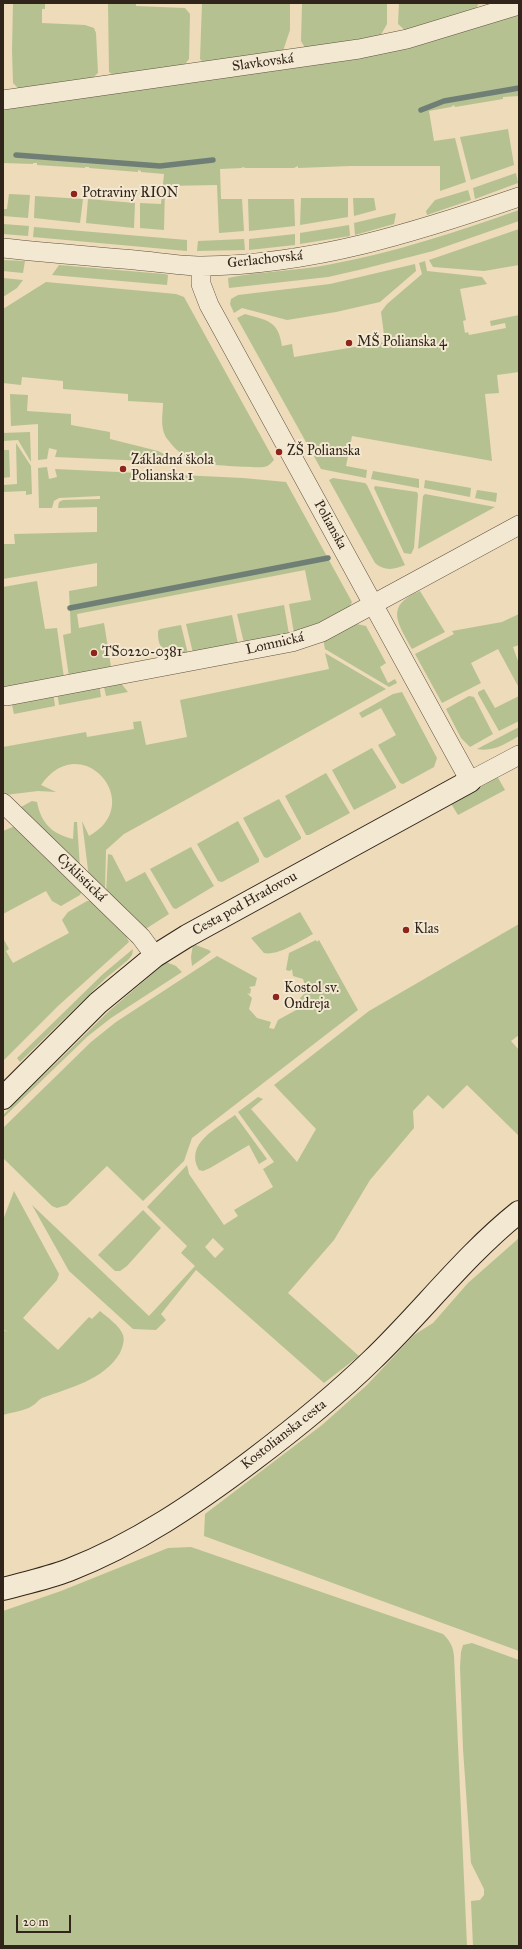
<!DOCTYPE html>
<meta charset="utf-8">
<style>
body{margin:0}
#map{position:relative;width:522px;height:1949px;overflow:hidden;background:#eddbb9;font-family:"IM FELL Great Primer",serif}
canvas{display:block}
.frame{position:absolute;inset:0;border:4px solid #31241a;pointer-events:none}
.scale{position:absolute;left:16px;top:1915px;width:55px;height:18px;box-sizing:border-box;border:2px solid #31241a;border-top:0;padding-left:5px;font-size:12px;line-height:14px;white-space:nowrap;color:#31241a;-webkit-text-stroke:3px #f3e8d2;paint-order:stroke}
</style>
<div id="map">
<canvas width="522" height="1949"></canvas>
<div class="frame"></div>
<div class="scale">20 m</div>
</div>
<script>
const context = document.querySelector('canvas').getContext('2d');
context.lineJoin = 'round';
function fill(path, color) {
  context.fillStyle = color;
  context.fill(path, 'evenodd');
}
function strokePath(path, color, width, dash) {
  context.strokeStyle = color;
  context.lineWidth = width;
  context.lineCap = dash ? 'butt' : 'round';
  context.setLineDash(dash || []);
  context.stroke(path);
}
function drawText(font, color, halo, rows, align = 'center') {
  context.font = font + ' "IM FELL Great Primer",serif';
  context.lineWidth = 4;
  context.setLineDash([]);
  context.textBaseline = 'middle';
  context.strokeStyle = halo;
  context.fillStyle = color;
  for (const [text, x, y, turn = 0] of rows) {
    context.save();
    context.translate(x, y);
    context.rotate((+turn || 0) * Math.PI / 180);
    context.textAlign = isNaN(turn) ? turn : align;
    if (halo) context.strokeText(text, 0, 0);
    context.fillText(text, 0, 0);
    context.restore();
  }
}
fill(new Path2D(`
 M13,3H45V9H42V23L85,25L94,28L96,33L98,73L88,82L22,92L13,83L12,50Z
 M108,3H136V6L185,8L190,14L189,59L181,69L118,78L109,72Z
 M202,3H290V30L282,54L206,65L200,59Z
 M302,3H387V24L378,40L307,51L301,41Z
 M399,3H479L473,14L408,33L398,24Z
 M519,12V96L503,97V99L455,107L454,105L451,107L429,111L434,141L455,138L466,182L440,191V166H350L298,168V166L294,168H246L242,167V168L220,169L221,199H242L244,231L219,233L217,185L165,186L164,230L140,228V203L161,204L164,174L141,172V171L138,170V172L89,168V167H85V168L37,165V163H33V164L3,163V107Z
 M508,129L514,165L471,180L460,137Z
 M516,173L518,183L475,199L473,188Z
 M468,190L471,200L427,215L426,211L435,200Z
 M9,194L30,195L28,218L3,216V209H7Z
 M35,196L83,199L80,223L34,218Z
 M301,198H348V217L300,225Z
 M353,198H374L376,210L354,216Z
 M88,199L135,203L134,228L86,223Z
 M248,199H294L295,226L249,231Z
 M519,210V221L433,251L363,269L328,277L229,288L228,278L233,277C264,271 296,271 327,265C393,253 456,232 519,210Z
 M396,213L394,224L355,235L354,223Z
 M3,224L29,226L28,236L3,234Z
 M349,225L350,236L300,244V233Z
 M34,227L187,240V251L33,237Z
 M519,229V265L484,271L433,267L429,260Z
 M295,234V245L249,250V239Z
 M244,239L245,250L197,251L198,241Z
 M3,260L25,261L23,273L3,271Z
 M425,261L427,271L482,277L487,284L460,289L466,320L463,321L465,333L468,332L469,335L506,328L505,323L491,326L490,321L519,315V372L497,375L499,393L485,394L492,461L352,436L346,466L367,470L366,478L321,469L237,318L245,314C268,321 278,320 282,346L292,344L294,357L385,342L381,312L387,304L422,274L419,263Z
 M415,264L416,271L380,302L336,312L287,320L242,308L234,313L230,304L231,299L238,295L330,284Z
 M59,265L164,274L168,275L167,285L52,275Z
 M3,278L23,280L17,288L3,297Z
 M46,282L176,294L184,297L274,460C271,463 269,466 264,467C255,468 204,465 196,462C186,458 175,450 169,441C159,430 163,416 163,403L128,401V394L63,389V381L22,377L21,385L3,383V309Z
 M10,394L28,395L27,411L71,414V425L110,432V439L158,451L164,454L171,460L170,462L55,457L57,450L49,448L47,459L38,460V424L11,426Z
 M30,432L31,462L18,440L3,441V433Z
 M16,443L31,466L32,494L26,495V491L3,492V485L17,484Z
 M3,450H9L10,477L3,478Z
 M47,467L49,479L57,477L55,469L243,478L286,482L352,602C346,619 311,627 294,633L289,604L311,600L305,570L77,614L79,628L104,623L111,667L69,677L63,635L71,633L69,591L97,586V563L3,579V544H15L14,534L97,532V507L58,508L59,502L63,500L100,499V496L59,498L54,501L52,508H39L38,468Z
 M373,471L419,479V488L371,479Z
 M333,478L365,483L367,485L405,565C394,570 384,571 375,563L329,480Z
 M425,480L471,488L470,497L424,488Z
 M375,486L417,492L418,495L414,548L411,554L404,553L374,488Z
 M477,490L497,493L496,502L475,498Z
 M425,494L495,507L418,549L423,496Z
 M37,581L45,629L57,628L64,678L3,691V587Z
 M420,591L445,632L412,649C398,623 384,606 420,591Z
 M284,605L289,634L244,643L237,614Z
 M519,614V645L513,647L519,664V688L498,649L471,663L481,683L442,703L415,654L454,634L452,631L502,622Z
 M232,615L238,644L193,653L186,624Z
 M356,624L366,626L386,663L380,667L388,683L395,679L397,683L389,687L325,649L323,639Z
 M181,625L188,654C181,654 167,652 162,647C158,644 158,636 158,631L160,629Z
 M325,653L386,689L124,834L106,850L105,893L89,878L82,821L89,836C148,804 81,727 41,785L56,792L38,791L5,795L3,793V747L86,732L87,737L134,729L133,722L141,721L146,745L187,737L180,700L329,669Z
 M103,682H120L128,692L106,696Z
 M99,683L101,697L59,705L57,691Z
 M484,689L495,708L519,696V721L499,731L478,694V692Z
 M53,692L55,706L14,714L11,701Z
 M402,692L437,758L434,767L403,784L400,783L378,745L396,735L381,708L362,718L359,713L393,694Z
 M469,696L474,697L493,734L470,747L461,738L446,709Z
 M519,727V736C505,744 493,752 477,749Z
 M372,748L396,786V788L354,810L332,770Z
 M326,773L350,813L309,835H306L285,796Z
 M497,776L505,790L458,815L450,802Z
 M279,799L301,837V839L267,858L264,857L243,818Z
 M32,801L37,802C41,823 52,834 73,839L74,822H77L80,868L19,808Z
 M238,821L259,859V862L222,882L218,881L197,844Z
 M15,826L82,891L80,895L61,906L52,901L46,891L3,914V831Z
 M191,847L214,886L176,909L173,908L150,869Z
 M108,854L112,855L126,882L145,872L169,914L144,930L106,894Z
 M87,901H91L124,932L129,942L58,1006L3,1061V938L9,949L6,951L13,963L69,933L62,920L68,912Z
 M300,912L313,934C300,941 278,956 264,953L251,938Z
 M519,924V1035L511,1041L519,1050V1136L467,1085L443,1109L428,1095L413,1111L414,1128L370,1180L334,1240L288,1293L359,1356L324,1383L196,1270L161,1314L166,1320L156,1330L133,1329L69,1271L32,1205L149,1316L195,1266L181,1253L187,1246L147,1207L187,1165L189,1174L224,1225L238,1216L234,1210L273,1187L263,1169L274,1162L238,1112L258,1097L263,1099L251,1109L297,1162L316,1129L274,1085L369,1011ZM213,1238L224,1249L215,1258L205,1247Z
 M316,940L317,942L319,940L358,1010L192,1138L184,1161L143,1201L107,1166L67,1205L57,1208L52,1206L3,1158V1128L91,1042L116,1022L217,956L257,978L255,986L249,987L251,989L250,994L247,993L252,998L249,1009L257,1018L271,1022L269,1028L274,1029L278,1020L298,1009L301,1010L299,1008L300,1004L303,1003L301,1002L300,998L307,991L303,979L293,976L292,969L290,971L286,970L289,953Z
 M193,944L209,950L211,952L192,966L191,957Z
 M133,949L132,955L128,960L106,978L20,1062L17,1058L103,974Z
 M166,962L176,966L182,972L111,1018L88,1036L3,1118V1115L108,1012Z
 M235,1115L267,1159L259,1164L249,1145L210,1168L203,1171L199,1170C184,1144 217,1128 235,1115Z
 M14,1191L59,1274L57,1280L23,1318L58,1350L89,1317L92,1319L100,1311C107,1317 120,1326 123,1335C125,1341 122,1348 120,1353C104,1380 69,1388 42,1398C38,1400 36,1404 32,1406C25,1411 12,1412 3,1415V1330L8,1332L3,1329V1220Z
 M143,1210L161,1228L127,1266L120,1271H115L98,1255Z
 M519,1238V1651L204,1536L205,1514L322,1425L367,1385L414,1335L433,1323L468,1283Z
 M191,1547L443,1634C450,1641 453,1646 454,1656L467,1946H3V1611L61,1591L168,1548Z
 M472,1643L519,1660V1946H473L471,1901L480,1900L484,1895V1889L471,1863L463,1749L460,1667L461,1652L463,1645Z`), '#b5c191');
strokePath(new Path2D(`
 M421,110L444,101L519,88
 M16,155L160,166L213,160
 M70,608L328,558`), '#6f7f75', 5.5);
const street = new Path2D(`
 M3,100L359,49L407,39L519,5
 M3,248C47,253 91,256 135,260C157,262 180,266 202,266C312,265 416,232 519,197
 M201,266V284L209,305L470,781L519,755
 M7,696L292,642L322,632L519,525
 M3,803L141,937L155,956`);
const secondary = new Path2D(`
 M3,1098L98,1003L155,956L187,936L470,781
 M3,1589C25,1583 48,1578 69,1570C136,1544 196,1503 253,1460C294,1429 335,1396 372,1360C422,1312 465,1255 519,1212`);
strokePath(street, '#605242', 20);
strokePath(secondary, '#31241a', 24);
strokePath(street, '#f3e8d2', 19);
strokePath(secondary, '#f3e8d2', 22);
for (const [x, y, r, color] of [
 [74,194,4,"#8f2418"],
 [349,343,4,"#8f2418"],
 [279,452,4,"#8f2418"],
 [123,469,4,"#8f2418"],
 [94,653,4,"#8f2418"],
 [406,930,4,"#8f2418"],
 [276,997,4,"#8f2418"]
]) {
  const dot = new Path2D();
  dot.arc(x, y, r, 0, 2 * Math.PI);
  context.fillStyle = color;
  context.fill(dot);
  strokePath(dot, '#f3e8d2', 1.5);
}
drawText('14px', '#31241a', '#f3e8d2', [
 ["Slavkovská",263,63,-8],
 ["Gerlachovská",265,260,-6],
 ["Polianska",330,525,61],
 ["Lomnická",275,644,-13],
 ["Cyklistická",81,878,44],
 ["Cesta pod Hradovou",245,904,-29],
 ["Kostolianska cesta",284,1435,-38]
]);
drawText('14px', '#31241a', '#f3e8d2', [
 ["Potraviny RION",82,194],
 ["MŠ Polianska 4",357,343],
 ["ZŠ Polianska",287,452],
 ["Základná škola",131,461],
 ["Polianska 1",131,477],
 ["TS0220-0381",102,653],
 ["Klas",414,930],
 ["Kostol sv.",284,989],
 ["Ondreja",284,1005]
], 'left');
</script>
